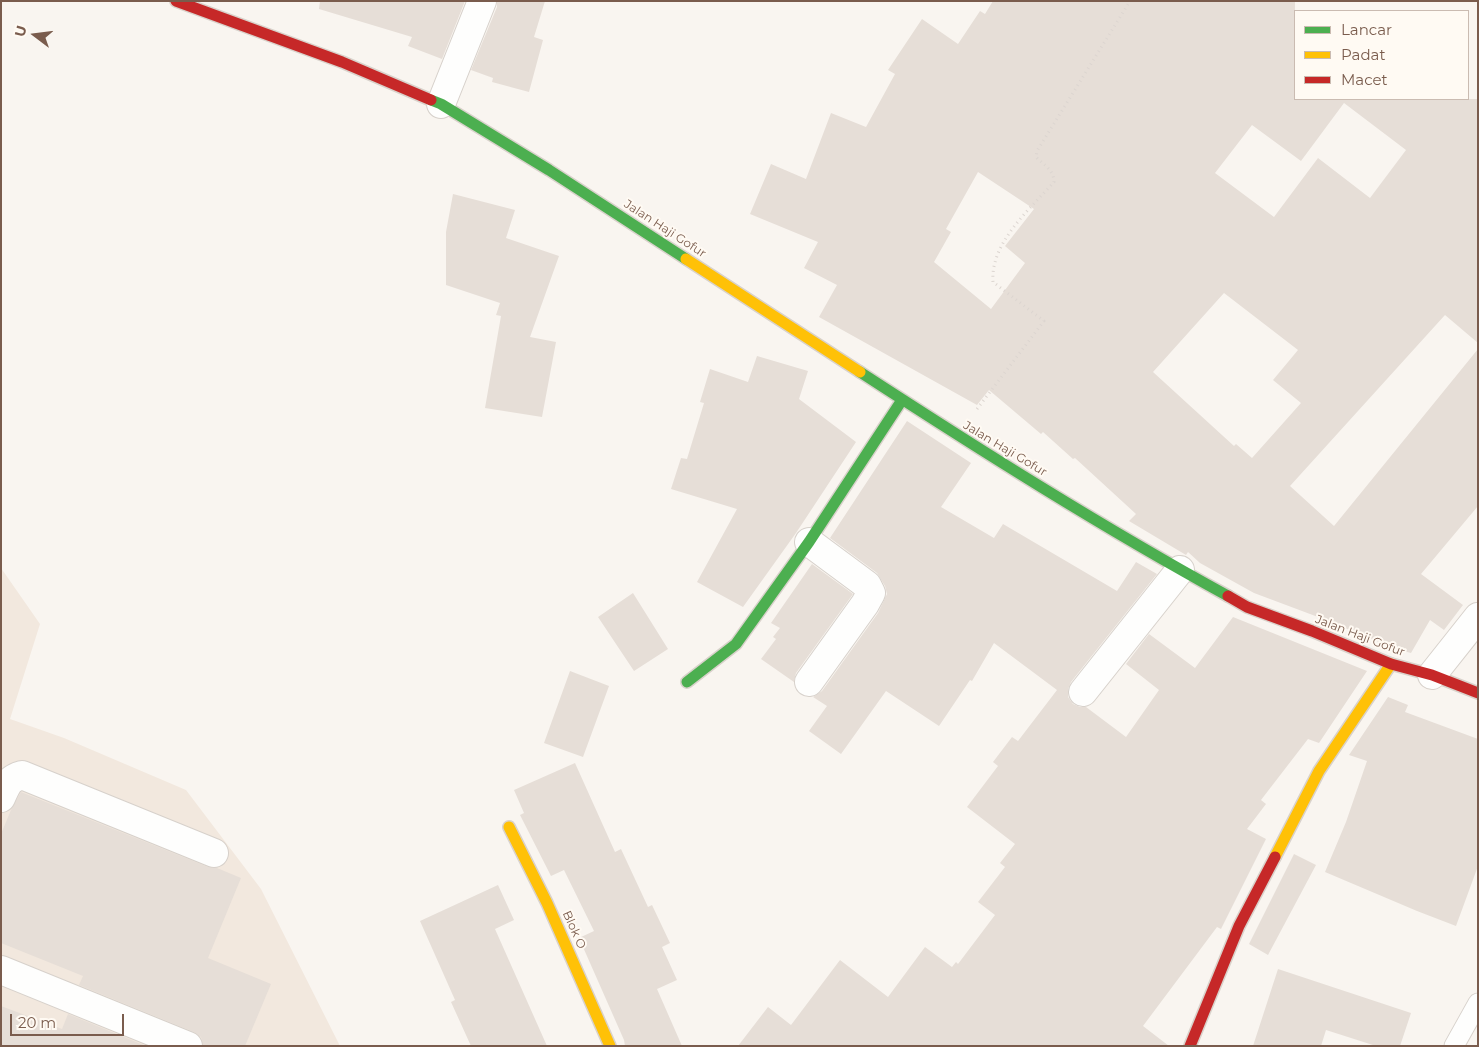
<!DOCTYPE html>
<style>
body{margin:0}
#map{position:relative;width:1479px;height:1047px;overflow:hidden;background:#f9f5f0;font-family:Montserrat,sans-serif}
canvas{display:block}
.frame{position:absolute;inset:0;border:2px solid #7a5c4d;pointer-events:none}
.legend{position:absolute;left:1294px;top:10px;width:175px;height:90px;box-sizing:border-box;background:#fffaf3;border:1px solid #cabbb1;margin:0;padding:6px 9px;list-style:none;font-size:15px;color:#7a5c4d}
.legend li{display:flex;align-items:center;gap:10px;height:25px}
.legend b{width:25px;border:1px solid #cabbb1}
.north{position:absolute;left:10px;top:10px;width:50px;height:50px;-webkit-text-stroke:4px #fffaf3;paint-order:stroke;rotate:285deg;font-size:14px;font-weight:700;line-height:20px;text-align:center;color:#7a5c4d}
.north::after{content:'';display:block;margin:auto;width:18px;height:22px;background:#7a5c4d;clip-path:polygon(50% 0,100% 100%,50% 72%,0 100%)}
.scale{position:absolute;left:10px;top:1014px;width:114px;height:22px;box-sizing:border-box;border:2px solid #7a5c4d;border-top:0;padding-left:6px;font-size:15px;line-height:18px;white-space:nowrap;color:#7a5c4d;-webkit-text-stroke:4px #fffaf3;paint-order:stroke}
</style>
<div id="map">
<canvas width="1479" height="1047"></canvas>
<div class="frame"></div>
<ul class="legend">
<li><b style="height:6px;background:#4caf50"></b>Lancar</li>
<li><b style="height:6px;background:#ffc107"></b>Padat</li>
<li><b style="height:6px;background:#c62828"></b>Macet</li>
</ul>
<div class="north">U</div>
<div class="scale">20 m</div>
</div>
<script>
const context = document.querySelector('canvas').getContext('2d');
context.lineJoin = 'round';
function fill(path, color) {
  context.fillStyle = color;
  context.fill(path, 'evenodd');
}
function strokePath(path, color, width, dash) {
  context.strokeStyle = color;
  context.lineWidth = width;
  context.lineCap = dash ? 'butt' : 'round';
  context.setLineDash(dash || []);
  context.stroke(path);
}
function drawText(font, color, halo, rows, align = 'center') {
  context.font = font + ' Montserrat,sans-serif';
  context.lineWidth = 4;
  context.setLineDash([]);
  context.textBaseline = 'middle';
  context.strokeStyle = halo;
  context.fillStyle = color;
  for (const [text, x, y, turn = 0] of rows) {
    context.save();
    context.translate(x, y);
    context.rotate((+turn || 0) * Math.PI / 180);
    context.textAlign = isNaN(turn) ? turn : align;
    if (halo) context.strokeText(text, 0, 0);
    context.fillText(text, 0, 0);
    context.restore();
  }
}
fill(new Path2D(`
 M1,568L40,624L10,719L64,738L186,790L261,889L340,1046H1Z`), '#f2e8de');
fill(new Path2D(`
 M320,1H465L442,59L408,46L412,37L319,9Z
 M497,1H545L534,37L543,40L529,92L492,82L493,78L471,70L497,7Z
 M993,1H1295V99H1478V343L1445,315L1290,486L1334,526L1478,349V506L1421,574L1463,605L1444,630L1430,620L1411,653L1396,649L1318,617L1254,593L1200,563L1188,552L1186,555L1129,521L1136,514L1075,458L1073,459L1043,432L1041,434L989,390L977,405L819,317L837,285L804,268L818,242L750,214L771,164L806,179L831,113L866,127L895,74L888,70L922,19L958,44L980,11L985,14ZM1344,103L1406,150L1370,198L1318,158L1274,217L1215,173L1252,125L1301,161ZM978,172L1034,209L1005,246L1025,263L991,309L934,262L951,232L946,229ZM1224,293L1298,350L1273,380L1301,403L1252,458L1236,444L1234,446L1153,372Z
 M453,194L515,210L506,238L559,256L530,337L556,342L542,417L485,408L501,316L496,315L500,303L446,285V232Z
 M757,356L808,371L799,399L856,442L796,533L743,607L697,582L737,509L671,489L681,458L687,459L704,403L700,402L710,369L748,382Z
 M907,421L971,463L941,507L994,538L1003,524L1117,591L1136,562L1157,574L1071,682L1068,689V697L1073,704L1080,707H1086L1126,737L1159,690L1126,664L1149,634L1195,668L1233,617L1367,671L1319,743L1308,739L1261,800L1266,804L1247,829L1266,839L1221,929L1217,927L1143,1026L1169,1046H738L768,1007L791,1025L840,960L888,997L925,947L952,967L956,962L958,964L995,915L978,902L1005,867L1000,863L1015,844L967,807L998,766L993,762L1012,737L1018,741L1057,690L994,643L972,681L970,680L939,726L886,691L841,754L809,731L827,706L813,697L822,691L878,613L887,594L885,586L877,573L830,538Z
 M812,564L853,594L796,673L794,682L761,659L776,639L773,637L780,628L771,623Z
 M633,593L668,649L634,671L598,617Z
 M570,671L609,686L583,757L544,743Z
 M1388,697L1408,705L1405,712L1478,739V866L1456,926L1417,911L1325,872L1346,822L1367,761L1349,755Z
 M575,763L615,852L621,849L648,907L652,905L670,943L662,947L677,980L657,989L682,1046H625L624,1040L579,938L594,931L564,870L551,876L520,815L524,813L514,790Z
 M21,792L208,867L217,868L241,878L208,958L271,984L245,1046H203L201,1037L194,1032L79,985L83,976L1,943V834L11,810Z
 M1294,854L1316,865L1268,955L1249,944Z
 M498,885L514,920L495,929L547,1046H471L451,1002L455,1000L420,921Z
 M1278,969L1411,1013L1400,1046H1376L1326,1030L1321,1046H1253Z
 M1,1006L62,1029L68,1014L146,1046H1Z`), '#e6ded7');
const lane = new Path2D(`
 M1454,1046L1478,1003`);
const street = new Path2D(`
 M441,104L482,1
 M809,542L867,585L871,593L865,604L809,682
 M1432,675L1478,617
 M1083,692L1180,570
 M1,798C7,785 8,779 22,775L214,853
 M1,970L188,1046`);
const fast = new Path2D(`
 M431,100L441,104L549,170L686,259
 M860,372C980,450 1102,527 1228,596
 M687,682L736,644L809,542L902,400`);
const slow = new Path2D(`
 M686,259L860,372
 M509,827L547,903L610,1046
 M1275,857L1319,771L1391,664`);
const jam = new Path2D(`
 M176,1L342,62L431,100
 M1228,596L1247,607L1312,631L1391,664L1432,675L1478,693
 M1190,1046L1239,926L1275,857`);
strokePath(lane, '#d7d1cb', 21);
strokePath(street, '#d7d1cb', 30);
strokePath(fast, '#d9d2cb', 14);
strokePath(slow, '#d9d2cb', 14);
strokePath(jam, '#d9d2cb', 14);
strokePath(new Path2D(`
 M977,409L1044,321L993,282C990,243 1030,209 1054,182C1054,170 1044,165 1036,157L1037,151L1130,1`), '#dcd5d0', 3, [1, 4]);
strokePath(lane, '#fefefd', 19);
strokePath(street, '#fefefd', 28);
strokePath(fast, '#4caf50', 11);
strokePath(slow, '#ffc107', 11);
strokePath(jam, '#c62828', 11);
drawText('12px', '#7a5c4d', '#fffaf3', [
 ["Jalan Haji Gofur",665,229,33],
 ["Jalan Haji Gofur",1005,449,31],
 ["Jalan Haji Gofur",1360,636,21],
 ["Blok O",574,930,66]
]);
</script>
